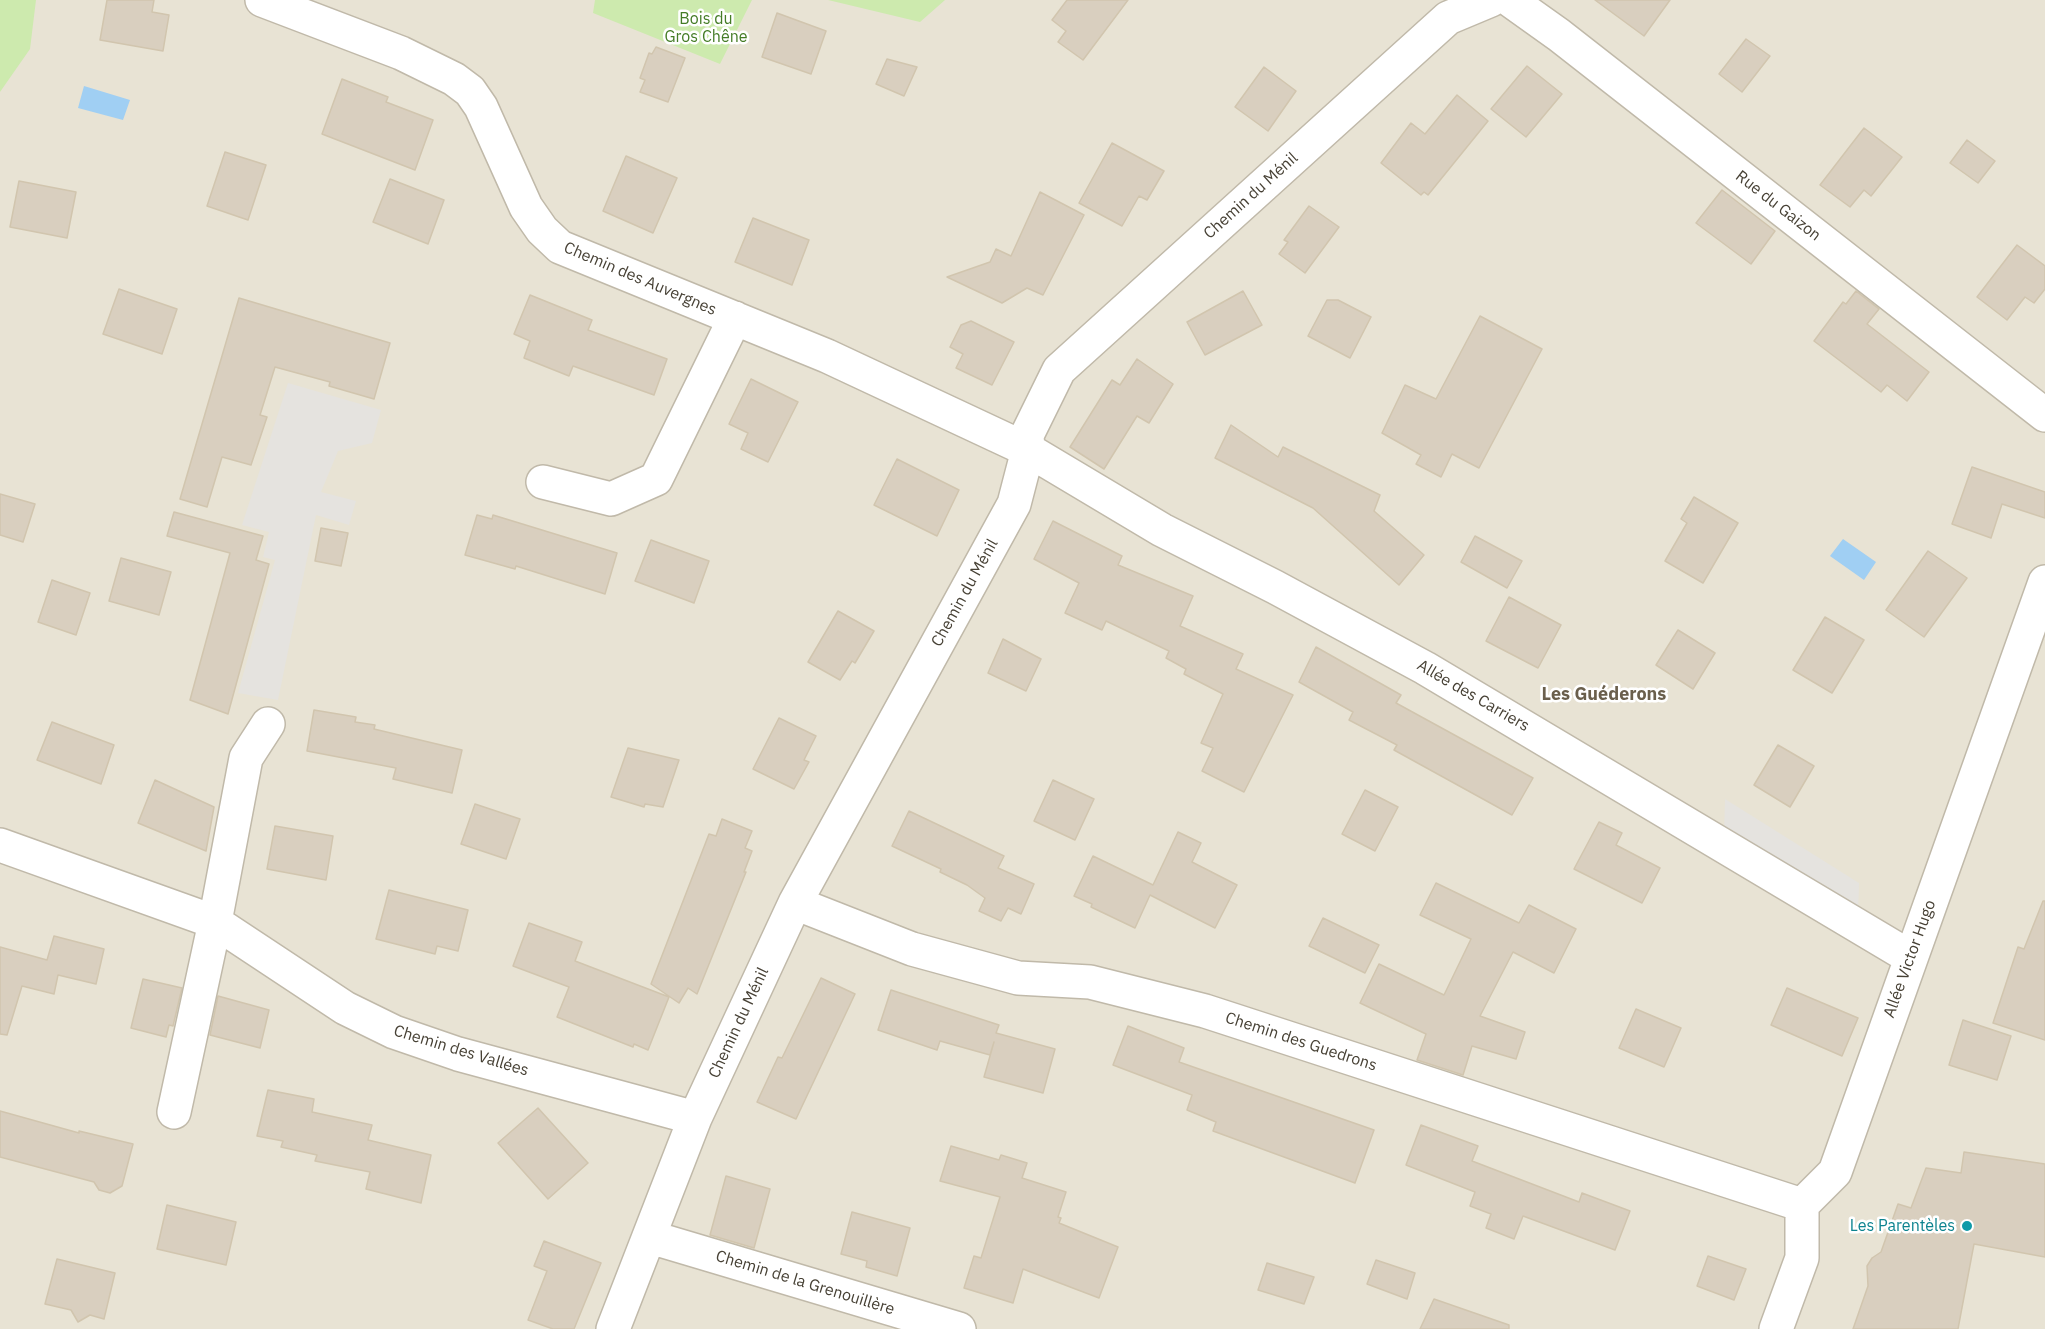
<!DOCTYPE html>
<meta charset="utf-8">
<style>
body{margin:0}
canvas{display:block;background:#f4f0e7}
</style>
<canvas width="2045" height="1329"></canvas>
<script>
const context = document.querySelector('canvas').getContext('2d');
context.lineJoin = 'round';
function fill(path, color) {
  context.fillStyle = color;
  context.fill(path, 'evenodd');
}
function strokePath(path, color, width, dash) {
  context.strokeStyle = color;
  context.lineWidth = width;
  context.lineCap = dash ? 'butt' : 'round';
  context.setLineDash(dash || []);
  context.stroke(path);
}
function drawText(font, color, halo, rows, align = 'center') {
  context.font = font + ' "IBM Plex Sans",sans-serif';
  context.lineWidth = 5;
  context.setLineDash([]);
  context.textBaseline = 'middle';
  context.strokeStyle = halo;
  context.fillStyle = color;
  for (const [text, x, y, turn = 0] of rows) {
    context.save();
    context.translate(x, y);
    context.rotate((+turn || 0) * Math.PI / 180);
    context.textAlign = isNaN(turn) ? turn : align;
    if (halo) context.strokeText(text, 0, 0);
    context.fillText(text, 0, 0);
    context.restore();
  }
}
fill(new Path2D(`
 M0,0H2045V1329H0Z`), '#e8e3d4');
fill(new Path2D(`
 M0,0H36L30,49L0,92Z
 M595,0H752L720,64L593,13Z
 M828,0H945L920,22Z`), '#cdeaae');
fill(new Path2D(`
 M288,383L381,410L372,443L338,451L321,492L356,501L349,525L316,515L278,700L238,693L275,560L263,557L269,532L242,525Z
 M1725,799L1859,883L1858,917L1724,835Z`), '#e5e3df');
fill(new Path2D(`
 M84,86L130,100L123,120L78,108Z
 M1843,539L1876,562L1864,580L1830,556Z`), '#a0cff3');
const building = new Path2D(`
 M107,0H154L152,12L169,15L163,51L100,40Z
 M1067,0H1128L1083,60L1058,42L1066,31L1052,20Z
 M1595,0H1670L1644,36Z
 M777,13L826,31L811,74L762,57Z
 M1746,39L1770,56L1742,92L1719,74Z
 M656,47L685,58L668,102L640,92L645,80L640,78L649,53L652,54Z
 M887,59L917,67L904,96L876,84Z
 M1527,66L1562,94L1526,137L1491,109Z
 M1264,67L1296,91L1268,131L1235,107Z
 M342,79L388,97L386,102L433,120L415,170L322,134Z
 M1457,95L1488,121L1428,195L1424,192L1421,195L1381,163L1411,123L1425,134Z
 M1864,128L1902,157L1871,196L1864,190L1850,207L1820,185Z
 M1967,140L1995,161L1978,183L1950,163Z
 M1112,143L1164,171L1147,200L1139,196L1122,226L1079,203Z
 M225,152L266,165L248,220L207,206Z
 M626,156L677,178L653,233L603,211Z
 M390,179L444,200L428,244L373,222Z
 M19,181L76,192L67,238L10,227Z
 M1722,190L1775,231L1751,264L1696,223Z
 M1040,192L1084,215L1043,295L1027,288L1002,303L947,277L990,262L996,249L1011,256Z
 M1309,206L1339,227L1305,273L1279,254L1288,242L1284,240Z
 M753,218L809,240L792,285L735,262Z
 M2017,245L2045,266V289L2034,303L2025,297L2007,320L1977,297Z
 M119,289L177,309L162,354L103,334Z
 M1243,291L1262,325L1205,355L1187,322Z
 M1856,291L1879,309L1867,324L1929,372L1907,401L1887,385L1881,392L1814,341L1843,302L1846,304Z
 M530,295L592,320L588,330L667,359L654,395L573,366L569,376L524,358L530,341L514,334Z
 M239,298L390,343L374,399L329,386L330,382L275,367L260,415L267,417L251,465L222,457L207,507L180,499Z
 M1327,300H1338L1371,317L1350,358L1308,336Z
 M1480,316L1542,349L1479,468L1452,454L1441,477L1416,464L1421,455L1382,433L1405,385L1436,399Z
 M971,321L1014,342L992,385L956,368L963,354L950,347L961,325Z
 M1137,359L1173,384L1149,423L1137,416L1104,469L1070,447L1112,380L1120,385Z
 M751,379L798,402L768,462L741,449L748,433L729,424Z
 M1231,425L1278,457L1283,447L1380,495L1374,511L1424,555L1399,585L1313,508L1215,458Z
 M897,459L959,490L937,536L874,505Z
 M1972,467L2045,492V518L2002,504L1991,538L1952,524Z
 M0,494L35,504L23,542L0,535Z
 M1694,497L1738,523L1703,583L1665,561L1687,523L1681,519Z
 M174,512L263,536L256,560L269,564L228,714L190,700L230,553L167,536Z
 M477,515L492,519L493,515L617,553L605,594L516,566L515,569L465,555Z
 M1053,521L1122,556L1118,565L1193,596L1180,626L1243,654L1236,669L1293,695L1244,792L1202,771L1213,748L1201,743L1223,694L1184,674L1186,669L1166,658L1169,651L1106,621L1102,630L1065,613L1079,583L1034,559Z
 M321,528L348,533L341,566L315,561Z
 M1475,536L1522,561L1507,588L1461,562Z
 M651,540L709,561L694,603L635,581Z
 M1928,551L1967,578L1924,637L1886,610Z
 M121,558L171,572L159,615L109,601Z
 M52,580L90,593L76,635L38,622Z
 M1509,597L1561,625L1538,668L1486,641Z
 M838,611L874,631L855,663L852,661L840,680L808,662Z
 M1825,617L1864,640L1832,693L1793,670Z
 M1678,630L1715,653L1693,689L1656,665Z
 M1003,639L1041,659L1026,691L988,673Z
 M1316,647L1401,695L1396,703L1533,778L1512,815L1394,750L1397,745L1349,720L1353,712L1299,682Z
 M314,710L356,717L355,722L375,725L374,729L462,750L452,793L393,779L396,768L307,751Z
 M779,718L816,736L804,760L809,762L794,789L753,769Z
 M52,722L114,745L101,784L37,760Z
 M1778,745L1814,766L1790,807L1754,785Z
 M628,748L679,760L663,807L645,804L644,807L611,797Z
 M155,780L214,807L206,851L138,823Z
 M1053,780L1094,799L1075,840L1034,821Z
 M1365,790L1398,807L1375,851L1342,834Z
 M475,804L520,819L506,859L461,844Z
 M909,811L1004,856L998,868L1034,884L1021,914L1008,908L1001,921L979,911L985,898L967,885L940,872L941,869L892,846Z
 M722,819L752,831L745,848L752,851L744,872H746L697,994L688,988L679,1003L651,984L709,834L716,836Z
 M1599,822L1622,833L1616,845L1660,868L1642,903L1574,869Z
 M275,826L333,836L326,880L267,869Z
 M1178,832L1201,843L1192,862L1237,885L1215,928L1150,895L1135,928L1091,907L1092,904L1074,896L1093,856L1153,885Z
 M1436,883L1519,923L1529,905L1576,929L1554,973L1513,952L1480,1016L1525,1032L1516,1059L1472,1046L1463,1075L1417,1060L1426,1034L1360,1003L1379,964L1444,995L1471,939L1420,915Z
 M389,890L468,910L458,951L437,946L435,954L376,939Z
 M2043,901H2045V1040L1993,1023L2018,947L2024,949Z
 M1323,918L1379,945L1365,973L1309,946Z
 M529,923L582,942L575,961L669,997L648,1050L634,1044L633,1047L557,1017L569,987L513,966Z
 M54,936L104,949L96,984L58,975L54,994L22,986L7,1035L0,1034V947L47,960Z
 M821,978L855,994L796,1119L757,1102L778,1057L782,1058Z
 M143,979L182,988L173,1026L169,1025L166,1037L131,1028Z
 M1787,988L1858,1018L1842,1056L1771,1025Z
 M891,990L999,1025L996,1033L1055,1049L1043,1093L984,1077L994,1042L990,1055L940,1041L937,1050L878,1030Z
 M218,996L269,1010L260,1048L210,1035Z
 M1636,1009L1681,1028L1664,1067L1619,1048Z
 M1963,1020L2011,1036L1997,1080L1949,1065Z
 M1128,1026L1184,1048L1179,1062L1374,1130L1355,1183L1213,1131L1216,1122L1187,1110L1192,1095L1113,1065Z
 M268,1090L314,1099L312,1112L372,1125L368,1140L431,1155L421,1203L366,1189L370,1172L315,1161L317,1155L281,1147L283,1141L257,1136Z
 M538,1108L588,1163L548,1199L498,1143Z
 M0,1111L79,1133V1131L133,1144L122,1186L110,1193L99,1190L94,1182L0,1157Z
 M1421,1125L1478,1146L1472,1161L1579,1202L1582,1193L1630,1211L1615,1250L1523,1216L1514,1239L1486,1228L1491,1214L1470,1206L1475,1192L1406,1165Z
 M951,1146L999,1160L1001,1155L1027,1163L1022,1178L1066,1192L1058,1217L1061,1218L1059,1223L1118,1247L1099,1298L1023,1269L1013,1303L964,1288L974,1256L981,1258L1000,1197L940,1181Z
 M1964,1152L2045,1164V1257L1974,1244L1958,1329H1853L1868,1286L1867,1266L1872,1258L1881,1252L1898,1204L1911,1208L1926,1168L1961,1173Z
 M726,1176L770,1189L754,1248L710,1235Z
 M167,1205L236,1222L226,1265L157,1249Z
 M852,1212L910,1228L897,1276L866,1267L867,1261L841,1254Z
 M544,1241L601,1263L574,1329H553L528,1320L547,1271L534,1266Z
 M1708,1256L1746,1269L1734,1300L1697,1286Z
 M57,1259L115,1273L104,1319L90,1315L78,1322L71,1310L45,1304Z
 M1376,1260L1415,1273L1407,1299L1367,1284Z
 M1267,1263L1314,1277L1304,1304L1258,1290Z
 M1434,1299L1509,1325V1329H1420Z`);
fill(building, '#d9cfbf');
strokePath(building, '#d1c5ae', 1.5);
const minor = new Path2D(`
 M262,0L401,53L454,79L470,91L481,107L526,207L542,230L560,247L827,356L1028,450L1162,530L1275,587L1425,668L1910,957
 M1510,0L1559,35L2045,415
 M543,482L611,499L656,479L735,318
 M0,845L215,922L345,1008L394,1032L458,1054L695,1118
 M795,903L912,949L1018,978L1090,982L1205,1011L1802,1205
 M174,1112L215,922L246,758L268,724
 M650,1237L959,1329
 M613,1329L695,1118L795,903L1014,504L1028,450L1027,435L1059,370L1448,18L1491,0
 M1776,1329L1802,1258V1205L1835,1172L2045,582`);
strokePath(minor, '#c0b9a9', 36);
strokePath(minor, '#fff', 33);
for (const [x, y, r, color] of [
 [1967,1226,6,"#0f9aa8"]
]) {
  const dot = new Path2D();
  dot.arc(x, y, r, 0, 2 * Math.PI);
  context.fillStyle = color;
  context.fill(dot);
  strokePath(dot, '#fff', 2);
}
drawText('16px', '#447c26', '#fff', [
 ["Bois du",706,19],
 ["Gros Chêne",706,37]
]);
drawText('16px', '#474135', '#fff', [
 ["Chemin du Ménil",1251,196,-42],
 ["Rue du Gaizon",1778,206,38],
 ["Chemin des Auvergnes",640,279,23],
 ["Chemin du Ménil",965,593,-61],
 ["Allée des Carriers",1473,696,30],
 ["Allée Victor Hugo",1910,959,-70],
 ["Chemin du Ménil",739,1023,-65],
 ["Chemin des Guedrons",1301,1042,18],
 ["Chemin des Vallées",461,1051,17],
 ["Chemin de la Grenouillère",805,1283,17]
]);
drawText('16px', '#0d838f', '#fff', [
 ["Les Parentèles",1955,1226]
], 'right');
drawText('bold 18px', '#6a5f4c', '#fff', [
 ["Les Guéderons",1604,695]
]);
</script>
